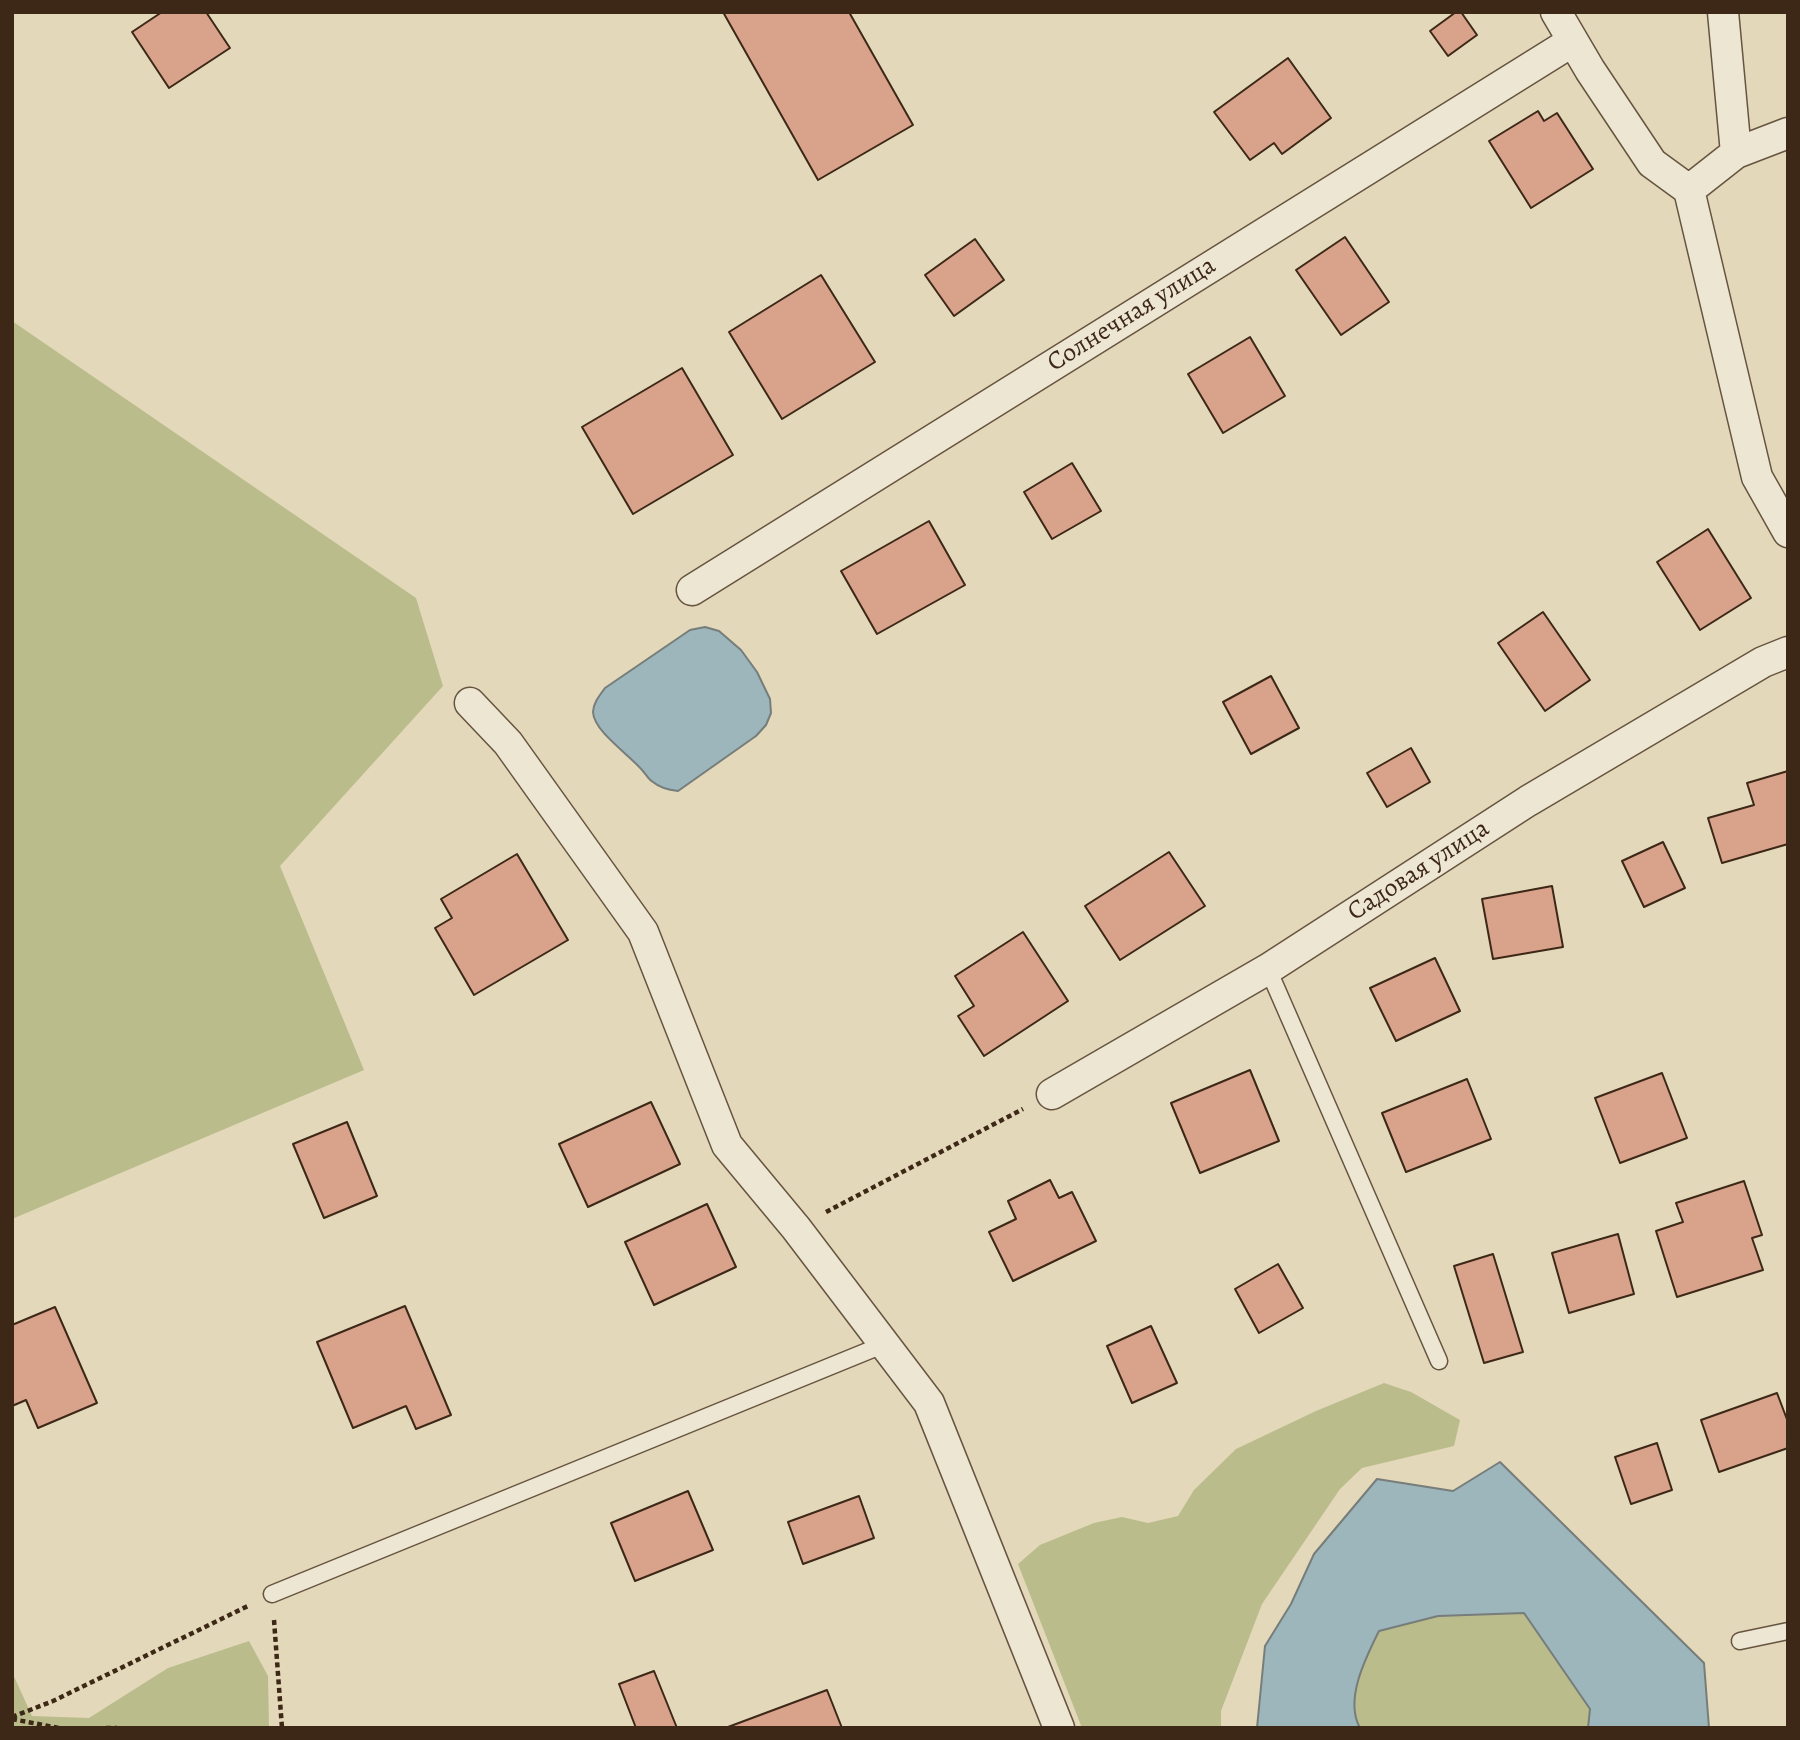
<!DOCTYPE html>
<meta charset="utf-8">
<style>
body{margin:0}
#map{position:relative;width:1800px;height:1740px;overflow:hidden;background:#e3d8b9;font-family:Alegreya,serif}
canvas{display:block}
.frame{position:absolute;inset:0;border:14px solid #3d2817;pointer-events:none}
</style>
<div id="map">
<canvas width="1800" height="1740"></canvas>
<div class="frame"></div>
</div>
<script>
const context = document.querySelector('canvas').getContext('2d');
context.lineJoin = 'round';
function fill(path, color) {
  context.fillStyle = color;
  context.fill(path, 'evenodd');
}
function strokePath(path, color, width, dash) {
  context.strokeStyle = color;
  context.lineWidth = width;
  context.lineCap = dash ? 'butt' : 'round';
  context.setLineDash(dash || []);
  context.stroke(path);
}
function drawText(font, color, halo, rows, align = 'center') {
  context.font = font + ' Alegreya,serif';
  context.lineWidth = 5;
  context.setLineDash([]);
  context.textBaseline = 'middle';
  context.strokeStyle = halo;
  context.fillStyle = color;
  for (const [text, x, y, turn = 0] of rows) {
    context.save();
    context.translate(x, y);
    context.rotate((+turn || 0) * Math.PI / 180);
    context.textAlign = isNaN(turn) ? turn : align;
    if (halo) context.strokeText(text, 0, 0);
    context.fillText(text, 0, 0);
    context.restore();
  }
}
fill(new Path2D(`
 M12,321L416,598L443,686L280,866L364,1070L12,1219Z
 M1384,1383L1411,1392L1460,1420L1454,1446L1362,1468L1340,1489L1262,1604L1221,1711V1728H1082L1018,1564L1040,1545L1094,1523L1122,1517L1148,1523L1178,1516L1194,1490L1236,1449L1316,1411Z
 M1524,1613L1590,1709L1588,1728H1360C1344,1699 1367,1657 1379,1631L1438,1616Z
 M249,1641L268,1676L269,1728H12V1672L32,1716L89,1718L168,1668Z`), '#babc8b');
const water = new Path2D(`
 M705,627L719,631L741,650L757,672L770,699L771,713L766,725L756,736L678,791C669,790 660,788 653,782C648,779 646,774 642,770C630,755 594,732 593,712C593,703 600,695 605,688L690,630Z
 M1500,1462L1704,1663L1709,1728H1588L1590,1709L1524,1613L1438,1616L1379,1631C1366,1657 1344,1700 1360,1728H1257L1265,1646L1291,1604L1314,1554L1377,1479L1453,1491Z`);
fill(water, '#9cb6bc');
strokePath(water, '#767d7a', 2);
const building = new Path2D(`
 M162,12H206L230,48L169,88L132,32Z
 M723,12H849L913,125L818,180Z
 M1456,12H1461L1477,35L1448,56L1430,31Z
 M1288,58L1331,118L1282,154L1274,143L1250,160L1214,112Z
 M1538,111L1544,121L1557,113L1593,169L1531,208L1489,141Z
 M1345,237L1389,302L1341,335L1296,270Z
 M975,239L1004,280L954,316L925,275Z
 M821,275L875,362L782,419L729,332Z
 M1250,337L1285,396L1223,433L1188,374Z
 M682,368L733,455L633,514L582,427Z
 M1072,463L1101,511L1052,539L1024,492Z
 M929,521L965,585L877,634L841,571Z
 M1708,529L1751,598L1700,630L1657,562Z
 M1543,612L1590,680L1545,711L1498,643Z
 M1271,676L1299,728L1251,754L1223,702Z
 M1411,748L1430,782L1387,807L1367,773Z
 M1788,771V844L1722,863L1708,818L1754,805L1747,783Z
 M1663,842L1685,888L1644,907L1622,861Z
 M1169,852L1205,906L1120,960L1085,906Z
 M517,854L568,940L474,995L435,928L452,918L441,899Z
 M1552,886L1563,947L1493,959L1482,899Z
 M1023,932L1068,1001L984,1056L958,1016L974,1006L955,976Z
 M1435,958L1460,1011L1396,1041L1370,988Z
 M1250,1070L1279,1141L1200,1173L1171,1103Z
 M1662,1073L1687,1138L1620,1163L1595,1098Z
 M1467,1079L1491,1139L1406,1172L1382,1113Z
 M651,1102L680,1164L588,1207L559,1144Z
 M347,1122L377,1196L324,1218L293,1144Z
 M1050,1180L1059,1198L1072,1192L1096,1241L1013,1281L989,1232L1016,1219L1008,1201Z
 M1744,1181L1762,1235L1752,1238L1763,1270L1677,1297L1656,1231L1683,1222L1676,1203Z
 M707,1204L736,1267L654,1305L625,1242Z
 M1618,1234L1634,1294L1569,1313L1552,1253Z
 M1493,1254L1523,1352L1484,1363L1454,1266Z
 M1278,1264L1303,1308L1259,1333L1235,1289Z
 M405,1306L451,1415L416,1429L406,1406L353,1428L317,1342Z
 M55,1307L97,1403L38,1428L26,1400L12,1406V1325Z
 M1151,1326L1177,1383L1132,1403L1107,1346Z
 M1777,1393L1788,1422V1448L1719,1472L1701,1420Z
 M1657,1443L1672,1490L1631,1504L1615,1457Z
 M688,1491L713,1550L635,1581L611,1523Z
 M859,1496L874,1538L803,1564L788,1522Z
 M654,1671L677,1728H636L619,1684Z
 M827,1690L842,1728L728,1727Z`);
fill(building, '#d8a28b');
strokePath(building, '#3d2817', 2);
const service = new Path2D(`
 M1268,969L1439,1361
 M272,1594L885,1344
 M1740,1641L1788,1631`);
const minor = new Path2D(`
 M1556,12L1590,70L1652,163L1689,190L1757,477L1788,532
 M1723,12L1736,153
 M1689,190L1736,153L1788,133
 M692,590L1573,41
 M470,703L508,743L643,932L727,1145L796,1228L929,1403L1059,1728
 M1052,1094L1268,969L1528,801L1763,662L1788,652`);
strokePath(service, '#665440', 19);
strokePath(minor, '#665440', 33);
strokePath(new Path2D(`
 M826,1212L1023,1109
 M274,1620L282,1728
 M12,1717L53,1701L250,1605
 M12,1719L59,1728
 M106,1728H117`), '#3d2817', 4.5, [5, 3.5]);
strokePath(service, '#ede6d2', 16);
strokePath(minor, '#ede6d2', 30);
drawText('26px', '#3d2817', '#ede6d2', [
 ["Солнечная улица",1132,315,-32],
 ["Садовая улица",1419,871,-33]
]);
</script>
